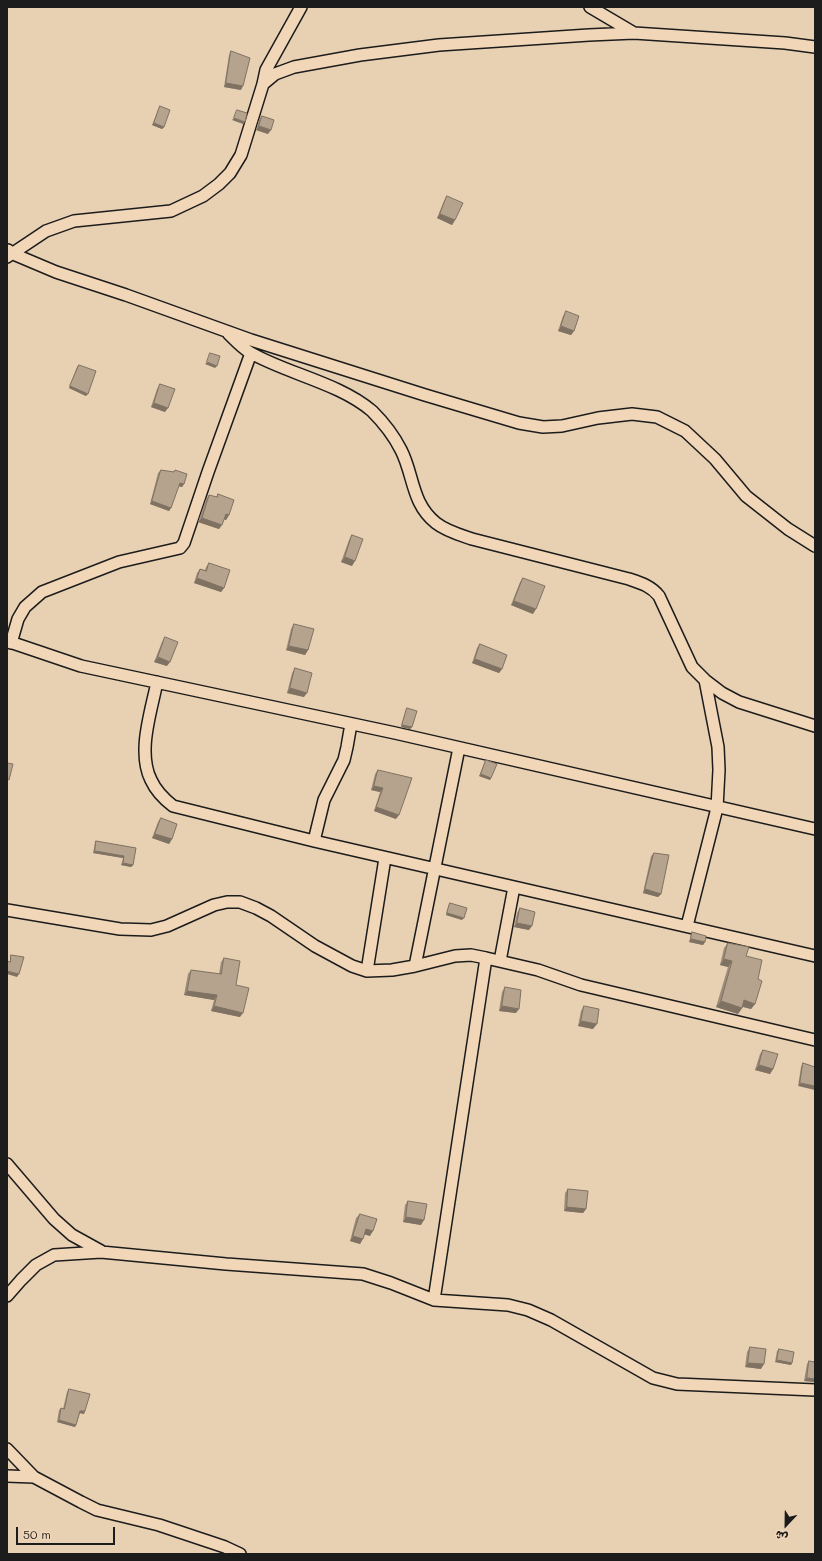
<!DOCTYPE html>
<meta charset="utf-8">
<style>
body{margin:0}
#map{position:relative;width:822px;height:1561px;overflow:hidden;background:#e8d0b2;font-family:Mali,"Playpen Sans Arabic",sans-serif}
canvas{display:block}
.frame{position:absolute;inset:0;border:8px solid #1c1c1c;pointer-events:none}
.north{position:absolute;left:766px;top:1505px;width:40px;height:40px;-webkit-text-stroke:3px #f1d7b8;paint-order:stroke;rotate:202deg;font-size:11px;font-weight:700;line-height:16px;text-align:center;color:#1c1c1c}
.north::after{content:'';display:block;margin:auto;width:14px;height:18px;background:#1c1c1c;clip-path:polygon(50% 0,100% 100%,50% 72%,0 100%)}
.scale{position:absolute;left:16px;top:1527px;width:99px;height:18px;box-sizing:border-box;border:2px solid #1c1c1c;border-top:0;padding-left:5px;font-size:12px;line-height:14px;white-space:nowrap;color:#1c1c1c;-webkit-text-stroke:3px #f1d7b8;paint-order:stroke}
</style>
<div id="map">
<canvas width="822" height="1561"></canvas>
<div class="frame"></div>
<div class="north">ش</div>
<div class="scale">50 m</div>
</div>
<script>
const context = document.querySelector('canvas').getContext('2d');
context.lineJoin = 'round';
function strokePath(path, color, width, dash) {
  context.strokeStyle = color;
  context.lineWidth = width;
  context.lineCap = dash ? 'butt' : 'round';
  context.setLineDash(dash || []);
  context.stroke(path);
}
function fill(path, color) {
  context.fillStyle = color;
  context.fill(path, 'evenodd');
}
const street = new Path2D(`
 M590,7L634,33
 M263,84L266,70L301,7
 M8,250L11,253L56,272L126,295L251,340L425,395L519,423L543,427L562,426L598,418L632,414L657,417L685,431L715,459L746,496L788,529L815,546
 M7,257L46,231L74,221L171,211L203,196L219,184L230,173L241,155L263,84L275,74L294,67L360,55L439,45L589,35L634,33L785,43L815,47
 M228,333C235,340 242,348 251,353C288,374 339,383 372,411C383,422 394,436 401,450C414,475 411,503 436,523C446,531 460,535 472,539L629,579C641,583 651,586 659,596L692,667L705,680L722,693L739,702L815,726
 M7,641L81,666L395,733L815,829
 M11,643L18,619L25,607L42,592L119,562L180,548L184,543L208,472L251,353
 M157,682C151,712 137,752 151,780C156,791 164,799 173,806L314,841L815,956
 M314,841L324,800L344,760L347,747L351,724
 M7,910L120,929L151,930L167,926L214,905L227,902H240L256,908L271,916L315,946L352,966L367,971L392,970L415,966L455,956L471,955L486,958L538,970L581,985L815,1040
 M687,926L717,808L719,770L718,747L705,680
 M500,961L514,887
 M415,966L459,748
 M367,971L385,858
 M7,1164L54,1219L72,1235L101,1251
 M7,1296L21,1280L36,1265L54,1255L101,1252L226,1264L363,1274L391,1283L434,1300L508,1305L528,1310L551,1320L653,1378L677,1384L815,1390
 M434,1300L486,958
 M7,1449L34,1477L81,1502L97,1510L159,1525L225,1547L240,1554
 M7,1476L34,1477`);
strokePath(street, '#1c1c1c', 14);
strokePath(street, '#f1d7b8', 11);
fill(new Path2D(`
 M231,51L241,90L224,87L229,55Z
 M160,106L164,127L162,129L152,125L159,108Z
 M262,116L268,134L256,130L259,120Z
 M447,196L455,220L452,225L437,218L444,201Z
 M566,311L574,331L571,335L558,331L563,316Z
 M79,365L86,396L69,388L77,367Z
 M160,384L165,412L151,407L157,389Z
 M161,470L173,472L175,470L184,484L182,487L178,486L171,508L169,511L150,504L158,473Z
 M218,494L229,515L226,520L224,519L219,529L198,522L206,499L209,495L216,497Z
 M352,535V566L341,562L349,540Z
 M209,563L224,588L221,592L194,583L197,573L200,569L205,570L206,567Z
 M523,578L533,614L511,605L520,582Z
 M294,624L308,650L305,655L286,650L291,629Z
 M165,637L167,666L154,662L162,642Z
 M480,644L502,669L499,673L472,663L477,648Z
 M295,668L304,697L287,693L292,673Z
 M407,708L412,727L410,729L401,727L406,710Z
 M486,760L491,778L490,780L479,776L485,762Z
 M378,770L396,819L374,811L380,792L371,790L375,774Z
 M161,818L172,839L169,844L152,838L158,822Z
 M96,841L136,848L133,865L131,867L121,865L123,858L93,853L95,843Z
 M654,853L661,894L658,897L643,893L651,856Z
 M450,903L462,920L446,915L449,905Z
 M520,908L529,930L514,927L517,913Z
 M692,932L705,942L703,945L689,942L691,935Z
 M728,943L746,956L758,979L755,1004L751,1009L743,1007L738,1014L716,1007L728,967L720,965L724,948Z
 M224,958L236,985L240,1017L211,1011L214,1000L184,995L188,974L191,970L219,974L221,962Z
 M505,987L516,1013L499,1011L502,992Z
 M584,1006L593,1029L578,1026L581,1011Z
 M763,1050L773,1069L770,1074L755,1070L760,1054Z
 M803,1063L815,1067L798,1086L801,1067Z
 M568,1189L586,1209L583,1213L564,1211L565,1193Z
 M408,1201L421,1225L403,1222L405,1205Z
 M360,1214L370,1236L364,1234L360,1244L350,1241L356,1218Z
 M750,1347L761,1369L745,1367L747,1352Z
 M779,1349L792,1363L791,1365L775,1362L777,1351Z
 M809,1361L815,1362V1382L804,1381L807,1364Z
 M69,1389L85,1411L84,1414L80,1413L76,1425L75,1427L57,1422L59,1410L61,1408L63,1409L67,1392Z`), '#9d8c79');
fill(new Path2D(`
 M226,83L243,86L241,90L224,87Z
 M234,118L245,122L243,124L232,120Z
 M154,123L164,127L162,129L152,125Z
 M259,126L271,130L268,134L256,130Z
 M440,214L455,220L452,225L437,218Z
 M561,326L574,331L571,335L558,331Z
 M207,362L217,366L215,368L205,364Z
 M70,386L88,394L86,396L69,388Z
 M154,403L168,408L165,412L151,407Z
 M180,483L184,484L182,487L178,486Z
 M152,501L171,508L169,511L150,504Z
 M226,514L229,515L226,520L223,519Z
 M202,518L222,525L219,529L198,522Z
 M345,557L355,561L352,566L341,562Z
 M197,578L224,588L221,592L194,583Z
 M514,601L536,609L533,614L511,605Z
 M289,646L308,650L305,655L286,650Z
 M158,657L170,662L167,666L154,662Z
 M475,659L502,669L499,673L472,663Z
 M290,688L307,693L304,697L287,693Z
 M402,725L412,727L410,729L401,727Z
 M481,774L491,778L490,780L479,776Z
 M374,786L383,788L380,792L371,790Z
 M376,807L399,815L396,819L374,811Z
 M155,834L172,839L169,844L152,838Z
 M95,851L124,856L123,858L93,853Z
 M123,863L133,865L131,867L121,865Z
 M645,889L661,894L658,897L643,893Z
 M447,913L464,918L462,920L446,915Z
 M517,923L532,926L529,930L514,927Z
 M691,939L705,942L703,945L689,942Z
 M724,959L732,961L728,967L720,965Z
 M7,971L19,974L17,977L7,974Z
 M187,991L217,995L214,1000L184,995Z
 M744,1000L755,1004L751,1009L740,1006Z
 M721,1001L742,1008L738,1014L716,1007Z
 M214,1006L243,1013L240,1017L211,1011Z
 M502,1006L519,1009L516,1013L499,1011Z
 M581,1021L597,1024L593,1029L578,1026Z
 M759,1065L773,1069L770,1074L755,1070Z
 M800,1083L815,1086V1090L798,1086Z
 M567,1207L586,1209L583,1213L564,1211Z
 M406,1217L424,1220L421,1225L403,1222Z
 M366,1229L373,1231L370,1236L363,1234Z
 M353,1236L363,1239L360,1244L350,1241Z
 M777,1360L792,1363L791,1365L775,1362Z
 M748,1363L764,1364L761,1369L745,1367Z
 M807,1378L815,1379V1382L804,1381Z
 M80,1411H85L84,1414L79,1413Z
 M59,1420L76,1425L75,1427L57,1422Z`), '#7f7263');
const building = new Path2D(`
 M231,51L250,58L243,86L226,83Z
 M160,106L170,110L164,127L154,123Z
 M237,110L247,113L245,122L234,118Z
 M262,116L274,120L271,130L259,126Z
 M447,196L463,203L455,220L440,214Z
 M566,311L579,316L574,331L561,326Z
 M210,353L220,356L217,366L207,362Z
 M79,365L96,371L88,394L70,386Z
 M160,384L175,389L168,408L154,403Z
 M161,470L174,472L175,470L187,474L184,484L180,483L171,508L152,501Z
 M218,494L234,500L229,515L226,514L222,525L202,518L209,495L217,497Z
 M352,535L363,539L355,561L345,557Z
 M209,563L230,570L224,588L197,578L200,569L206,571Z
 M523,578L545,586L536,609L514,601Z
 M294,624L314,629L308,650L289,646Z
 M165,637L178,642L170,662L158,657Z
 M480,644L507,655L502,669L475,659Z
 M295,668L312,673L307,693L290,688Z
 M407,708L417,711L412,727L402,725Z
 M486,760L497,764L491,778L481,774Z
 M7,763L13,764L9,780L7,779Z
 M378,770L412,778L399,815L376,807L383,788L374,786Z
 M161,818L177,824L172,839L155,834Z
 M96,841L136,848L133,865L123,863L124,856L95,851Z
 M654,853L669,855L661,894L645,889Z
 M450,903L467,908L464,918L447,913Z
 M520,908L535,912L532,926L517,923Z
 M692,932L706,936L705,942L691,939Z
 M728,943L749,947L746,956L762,960L758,979L762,981L755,1004L744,1000L742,1008L721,1001L732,961L724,959Z
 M11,955L24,957L19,974L7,971V961L10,962Z
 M224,958L240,961L236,985L249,988L243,1013L214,1006L217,995L187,991L191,970L221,974Z
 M505,987L521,990L519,1009L502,1006Z
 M584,1006L599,1009L597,1024L581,1021Z
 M763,1050L778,1054L773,1069L759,1065Z
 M803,1063L815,1067V1086L800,1083Z
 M568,1189L588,1191L586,1209L567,1207Z
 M408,1201L427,1204L424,1220L406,1217Z
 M360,1214L377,1219L373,1231L366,1229L363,1239L353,1236Z
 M750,1347L766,1349L764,1364L748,1363Z
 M779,1349L794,1352L792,1363L777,1360Z
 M809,1361L815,1362V1379L807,1378Z
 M69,1389L90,1394L85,1411H80L76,1425L59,1420L61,1408L64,1409Z`);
fill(building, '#b6a38d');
strokePath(building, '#7f7263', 1);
</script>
